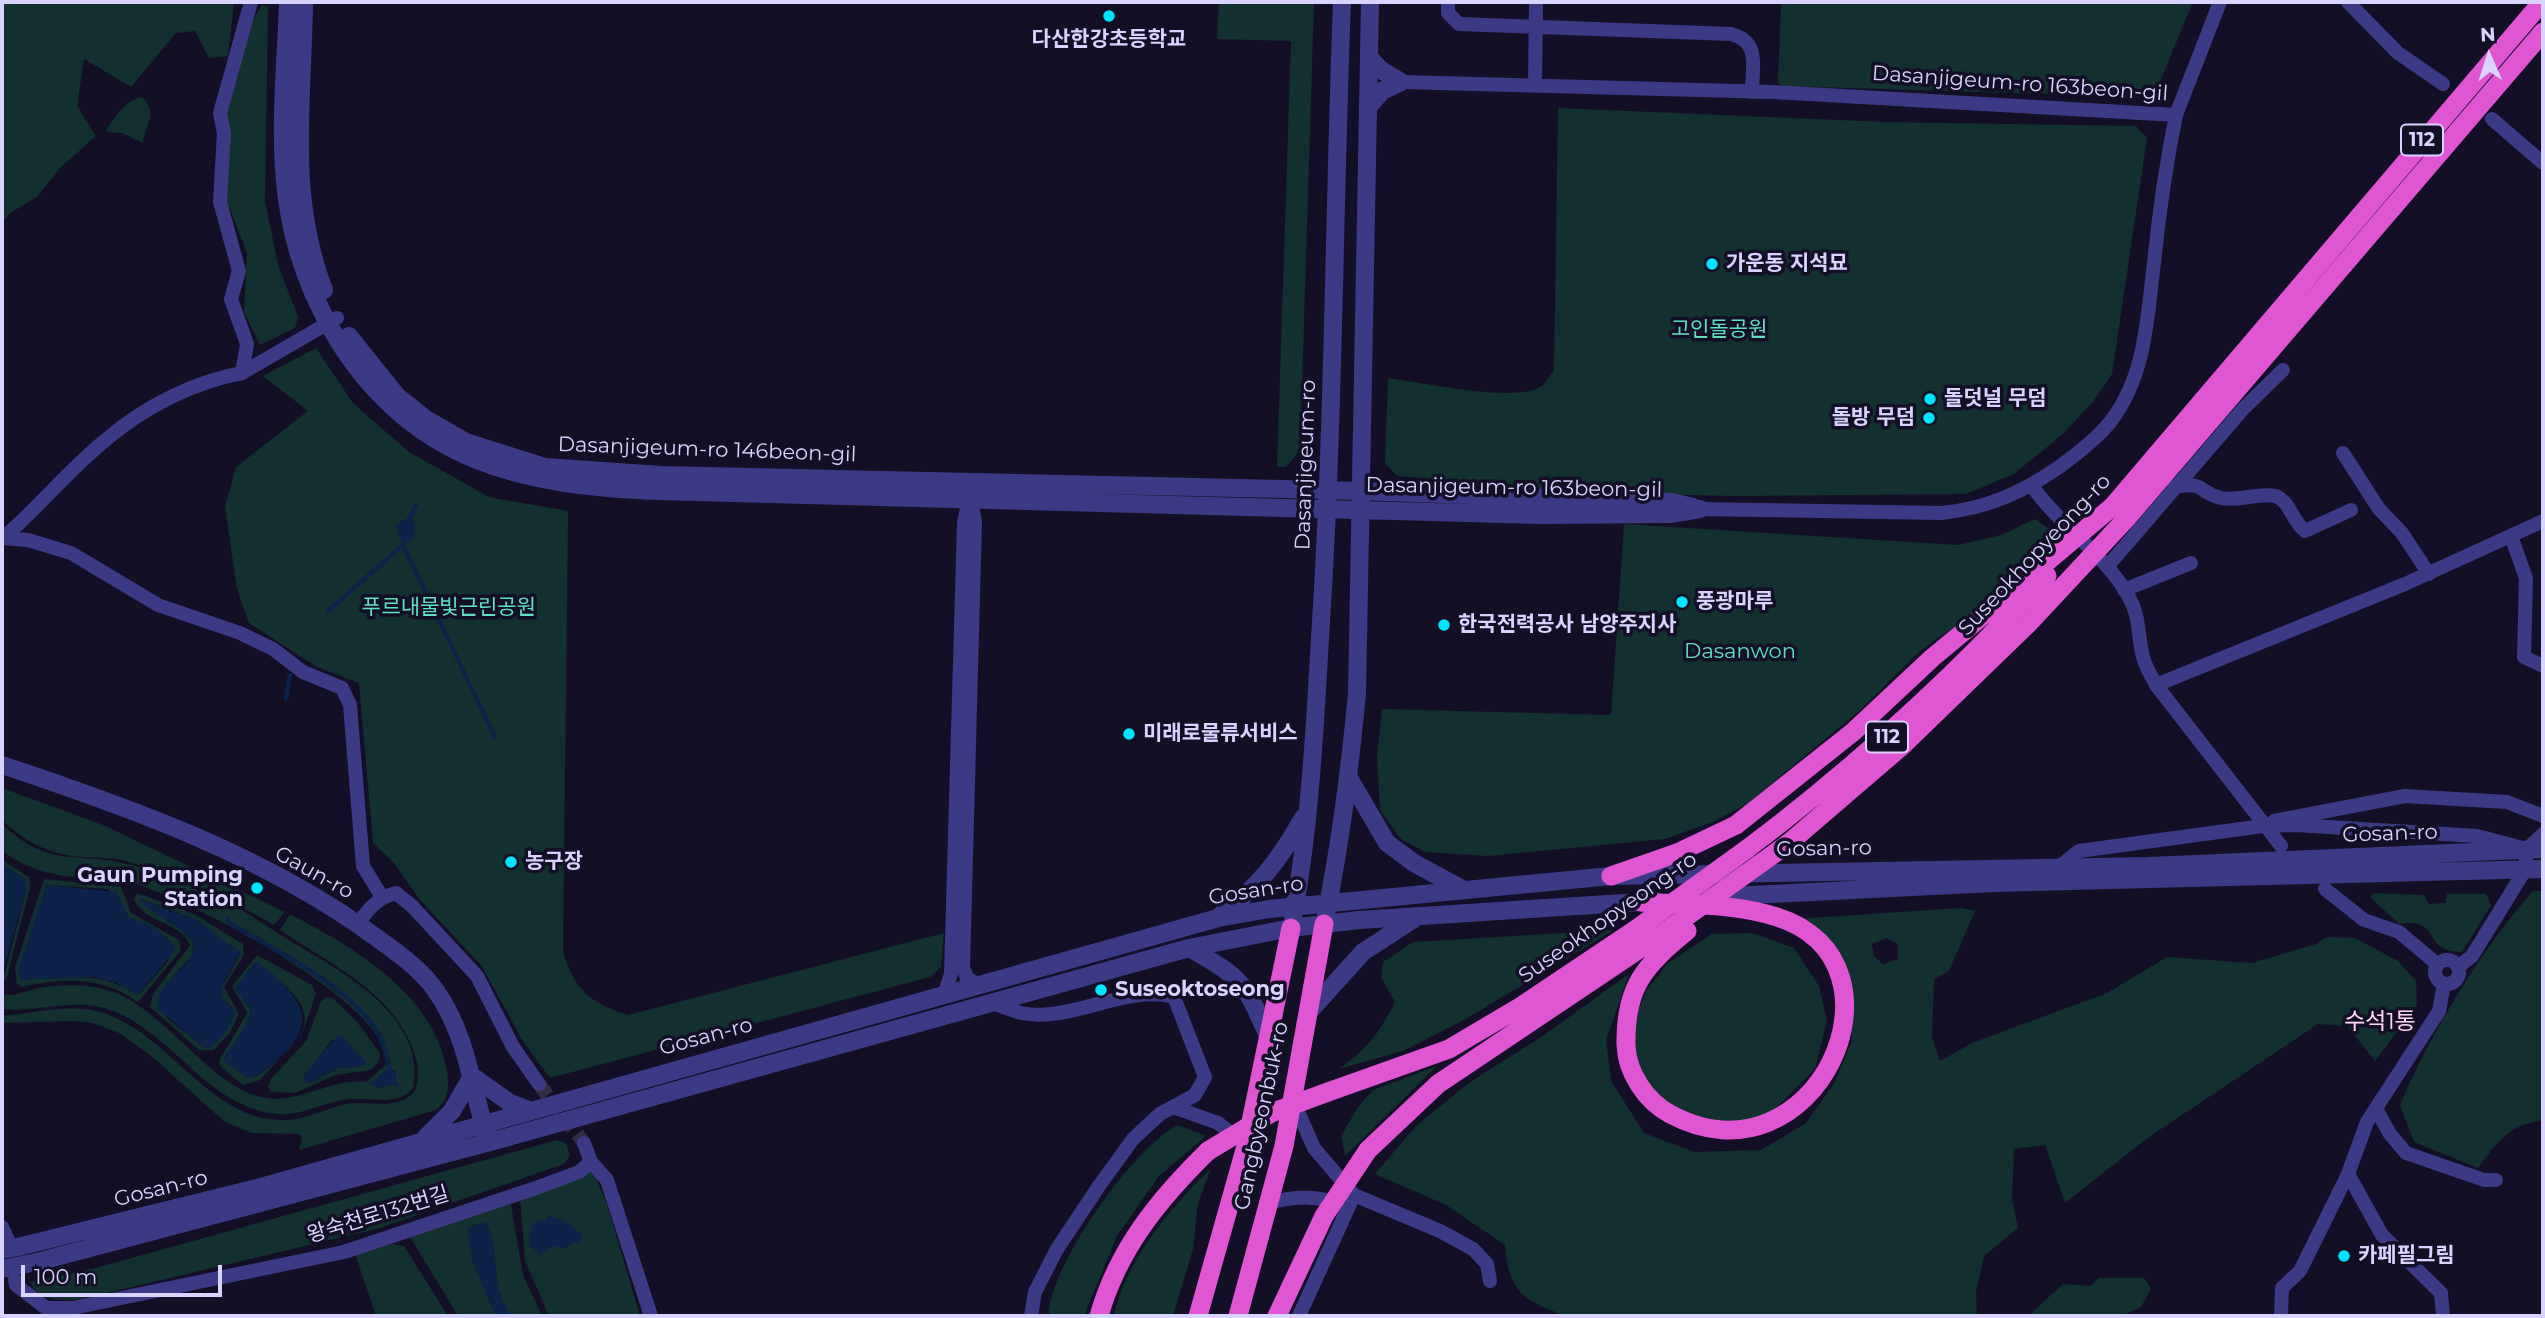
<!DOCTYPE html>
<meta charset="utf-8">
<style>
body{margin:0}
#map{position:relative;width:2545px;height:1318px;overflow:hidden;background:#130f26;font-family:Montserrat,sans-serif}
canvas{display:block}
.frame{position:absolute;inset:0;border:4px solid #d9d4ff;pointer-events:none}
.north{position:absolute;left:2454px;top:21px;width:70px;height:70px;-webkit-text-stroke:5px #130f26;paint-order:stroke;rotate:357deg;font-size:19px;font-weight:700;line-height:28px;text-align:center;color:#d9d4ff}
.north::after{content:'';display:block;margin:auto;width:24px;height:32px;background:#d9d4ff;clip-path:polygon(50% 0,100% 100%,50% 72%,0 100%)}
.scale{position:absolute;left:21px;top:1265px;width:201px;height:32px;box-sizing:border-box;border:4px solid #d9d4ff;border-top:0;padding-left:9px;font-size:21px;line-height:24px;white-space:nowrap;color:#d9d4ff;-webkit-text-stroke:5px #130f26;paint-order:stroke}
</style>
<div id="map">
<canvas width="2545" height="1318"></canvas>
<div class="frame"></div>
<div class="north">N</div>
<div class="scale">100 m</div>
</div>
<script>
const context = document.querySelector('canvas').getContext('2d');
context.lineJoin = 'round';
function fill(path, color) {
  context.fillStyle = color;
  context.fill(path, 'evenodd');
}
function strokePath(path, color, width, dash) {
  context.strokeStyle = color;
  context.lineWidth = width;
  context.lineCap = dash ? 'butt' : 'round';
  context.setLineDash(dash || []);
  context.stroke(path);
}
function drawText(font, color, halo, rows, align = 'center') {
  context.font = font + ' Montserrat,"Noto Sans KR",sans-serif';
  context.lineWidth = 7;
  context.setLineDash([]);
  context.textBaseline = 'middle';
  context.strokeStyle = halo;
  context.fillStyle = color;
  for (const [text, x, y, turn = 0] of rows) {
    context.save();
    context.translate(x, y);
    context.rotate((+turn || 0) * Math.PI / 180);
    context.textAlign = isNaN(turn) ? turn : align;
    if (halo) context.strokeText(text, 0, 0);
    context.fillText(text, 0, 0);
    context.restore();
  }
}
fill(new Path2D(`
 M2,2H234L228,56L209,58L195,31L176,33L131,87L84,59L77,106L96,136L61,167L37,197L10,213L2,223Z
 M1219,2H1314L1300,450L1286,467H1277L1291,41L1217,39Z
 M1781,2H2193L2157,89L2145,97L1783,86L1778,83Z
 M262,5L268,7L265,201L278,265L298,317L295,328L260,345L244,312L247,253L226,199L224,114L253,20Z
 M142,97C159,112 145,125 143,143L122,133L106,132C112,118 128,98 142,97Z
 M1558,108L1886,122L2136,126L2147,138L2112,374L2092,403L2063,434L2014,474L1966,494L1735,496L1601,493L1397,476L1385,463L1388,378C1420,382 1514,403 1540,387C1546,384 1550,375 1554,370Z
 M316,348L353,403L409,452L489,497L568,511L563,951C574,990 590,1003 628,1015L944,933L941,967L930,977L550,1078L524,1043L481,965L420,900L394,863L373,843L359,683L315,666L249,623L237,589L225,507L236,467L308,411L263,376Z
 M2035,519L2052,531L1990,601L1920,651L1859,711L1747,804L1713,822L1665,839L1488,856L1425,852L1401,839L1380,810L1377,757L1382,709L1611,715L1624,524L1958,545L2001,535Z
 M2,788L103,825L285,912L274,925C227,898 174,873 121,860C108,857 95,858 83,857C50,855 25,842 2,820Z
 M2,824C53,872 78,849 134,866C168,877 207,890 238,908C256,918 273,931 292,942C342,972 427,1016 413,1088C400,1106 371,1098 352,1099C327,1100 304,1116 279,1114C211,1110 174,1035 113,1011C75,996 40,1013 2,1009V995C16,997 30,989 44,987C67,984 91,984 113,992C164,1010 211,1086 261,1097C297,1106 329,1078 366,1082L387,1064C392,1001 164,884 108,876C98,874 86,877 76,877C52,876 19,866 2,850ZM388,1068L395,1071L396,1081L379,1088L373,1085Z
 M2,860L29,877L30,888L7,977L2,984L25,894L26,880L2,864Z
 M44,879L121,887L131,913L179,940L181,950L138,1002C101,976 64,977 22,987L17,984L15,968ZM46,885L108,889L128,917L169,960L138,995C111,977 83,975 51,977Z
 M2533,891H2543V1120C2509,1125 2498,1141 2478,1168L2414,1142L2400,1105C2431,1032 2481,950 2533,891Z
 M137,893L194,914L243,944L244,955L224,987L239,1014L229,1034L214,1050H199L150,1007L153,994L190,945C180,921 143,923 134,899ZM141,899L197,920L240,954L221,989L223,998L233,1008L205,1048L167,1018L171,979L192,956L194,943L184,931Z
 M2373,893L2424,895L2429,904L2445,903L2447,894H2486L2491,905L2462,952C2420,952 2443,917 2399,924L2370,897Z
 M1961,908L1975,911L1949,971L1934,979L1932,1037L1940,1061L1972,1043L2107,993L2167,957L2252,963L2316,944L2326,937L2355,938L2398,961L2416,981L2417,1005L2375,1061L2347,1026L2318,1024L2149,1137L2065,1203L2045,1145L2014,1149L2012,1199L2018,1228L1984,1256L1976,1292L1977,1316H1566C1524,1301 1509,1293 1505,1245L1446,1205L1375,1174L1415,1127L1467,1084L1544,1035L1629,974L1606,1040L1611,1081L1644,1133L1694,1152L1761,1150L1805,1124L1834,1084L1852,1041L1851,1004L1796,919ZM1887,938L1898,944V959L1883,964L1874,956L1872,944Z
 M290,914C353,947 436,995 447,1072C449,1087 449,1100 436,1110L299,1150L302,1138L300,1134L252,1133L225,1122L150,1055L119,1033L93,1023L73,1021L2,1023V1016C36,1013 74,1002 107,1014C160,1034 193,1089 244,1112C257,1118 271,1120 285,1120C307,1120 326,1108 347,1104C367,1100 396,1111 413,1093C419,1086 419,1071 417,1062C401,995 331,965 280,930Z
 M1614,930L1464,1020L1403,1051L1339,1069C1368,1048 1379,1034 1395,1002L1381,977L1383,962L1413,942Z
 M1752,933L1794,948L1819,986L1827,1021L1815,1069L1773,1111L1744,1123L1703,1126L1670,1111L1645,1084L1634,1048V1022L1646,991L1668,963L1712,934Z
 M257,955L312,985L316,994L301,1036L260,1080L243,1085L220,1066L219,1061L247,1013L232,986ZM269,971C280,982 301,997 304,1013C310,1040 274,1063 256,1077L236,1070L224,1058L246,1026L251,1010L243,997Z
 M327,997L334,999L357,1022L380,1053L379,1062L371,1070L336,1075L295,1093L271,1092L268,1086L271,1079L306,1041L321,1001ZM332,1040L363,1066L338,1068L307,1084L303,1077Z
 M1437,1066L1345,1156L1341,1136L1358,1107L1373,1090Z
 M1178,1125L1206,1136L1159,1176L1117,1236L1084,1316H1049C1048,1268 1134,1146 1178,1125Z
 M557,1140L566,1143L570,1155L564,1164L377,1229L77,1300C57,1300 40,1301 30,1282L92,1269Z
 M1211,1168L1198,1203L1193,1249L1173,1316H1114C1124,1262 1173,1205 1211,1168Z
 M593,1171L607,1204L640,1316H549L525,1261L520,1197Z
 M510,1199L523,1275L542,1316H510L498,1290L492,1237L485,1222L468,1228L473,1262L496,1316H458L409,1235Z
 M386,1243L404,1246L448,1316H376L355,1254Z
 M2098,1278H2144L2151,1289L2141,1307L2121,1316H2028L2063,1284L2091,1286Z`), '#12302f');
fill(new Path2D(`
 M407,518L415,522L414,539L403,545L395,526Z
 M2,864L26,880L25,894L2,975Z
 M46,885L117,892L128,917C146,922 167,933 176,949L138,995L115,982L93,977L21,980L18,972Z
 M139,899L197,920L240,952L221,989L223,998L235,1012L228,1029L212,1047L205,1048L158,1009C153,981 196,969 194,943C179,923 153,918 139,899Z
 M256,961C290,988 325,1016 283,1054C273,1064 262,1075 248,1078L225,1062L224,1058L246,1026L251,1011L235,988Z
 M337,1036H342L366,1062L363,1066L338,1068L307,1084L303,1076Z
 M388,1068L397,1075L394,1084L379,1088L369,1084Z
 M547,1215L563,1220L582,1234V1240L563,1248L552,1246L540,1256L529,1244L530,1234L536,1220L545,1221Z
 M485,1222L492,1237L498,1290L510,1316H496L473,1262L468,1228Z`), '#0c2248');
strokePath(new Path2D(`
 M410,519L416,505
 M328,611L403,545L495,737
 M286,699L290,675
 M228,919V922C273,950 347,984 376,1030C388,1048 386,1069 396,1085`), '#0c2248', 4.5);
strokePath(new Path2D(`
 M539,1084L584,1143`), '#312d47', 14, [14, 7]);
strokePath(new Path2D(`
 M1448,2V13L1459,24L1731,34C1761,42 1752,67 1752,92
 M2348,2L2398,53L2443,84
 M1401,82L1773,92L2176,115C2166,164 2159,214 2154,263C2147,318 2146,375 2111,421C2097,439 2077,454 2059,467C2022,493 1987,508 1942,513L1700,509
 M1535,86L1536,2
 M2176,115L2220,2
 M2492,119L2543,163
 M242,373L337,318
 M2343,453L2379,509L2402,533L2429,574
 M2032,486C2060,526 2105,554 2129,597C2141,618 2137,638 2144,660C2146,668 2152,677 2156,685L2281,846
 M2174,487C2206,481 2197,492 2221,498C2239,502 2258,492 2276,496C2291,503 2292,521 2305,531L2351,510
 M969,491L975,522L963,967L967,978L979,985
 M2511,536L2526,578L2524,657L2543,666
 M2,538L28,540L71,553L158,605L240,633L273,649L303,672L342,688L350,705L363,866L382,897
 M3,538C39,507 70,468 108,438C146,406 194,382 242,373L247,344L231,299L239,271L220,202L224,133L220,113L251,2
 M2107,567L2243,409L2283,370
 M2124,590L2191,563
 M2156,685L2405,584L2543,521
 M2274,821L2405,796L2507,802L2543,816
 M2060,866L2079,851L2263,826L2295,825L2477,836L2519,847
 M2325,889L2364,920L2399,932L2437,964
 M358,924C369,908 377,898 396,893L412,906L477,976L513,1047L539,1084
 M2435 972a12 12 0 1 1 24 0a12 12 0 1 1-24 0Z
 M2458,967L2472,956L2525,870L2527,849L2543,834
 M944,995L951,974L964,523L968,503
 M995,1004C1003,1007 1013,1011 1021,1013C1073,1023 1124,984 1174,997L1205,1077L1195,1095L1160,1114L1133,1139L1099,1186L1057,1249L1035,1292L1031,1316
 M1293,1100L1314,1148L1354,1195L1440,1231L1473,1249L1487,1264L1490,1281
 M1173,1107L1218,1123L1240,1140
 M2376,1109L2390,1134L2406,1153L2484,1180H2496
 M584,1143L591,1162L607,1180L651,1316
 M1268,1203C1296,1196 1314,1195 1341,1204
 M2,1227L8,1240
 M15,1280L16,1285L46,1308H73L344,1252L536,1188L579,1172L591,1162
 M1299,1316L1354,1195
 M2281,1316L2282,1288L2300,1271L2348,1174
 M2443,1316L2441,1293L2382,1235L2348,1174L2367,1122L2439,1011L2444,984`), '#3d3a85', 14);
strokePath(new Path2D(`
 M288,2C286,66 278,135 287,199C294,251 311,297 339,342C416,464 525,486 660,491L1540,515L1670,514L1700,509
 M304,2C303,102 287,194 324,290
 M1368,107L1382,91L1401,82L1381,70L1369,57
 M349,336L397,396L426,419L466,442L545,467L661,475L1328,490L1672,502L1693,507
 M2,765C131,808 266,856 377,938C398,953 422,970 436,991C467,1035 471,1086 487,1136
 M1349,778L1387,843L1414,863L1462,889
 M1711,897L1993,883L2543,869
 M1326,914C1341,841 1350,768 1357,693L1370,2
 M1220,916C1259,886 1279,861 1303,818
 M1293,917C1311,820 1315,720 1321,622C1334,415 1334,208 1342,2
 M1189,948C1244,979 1244,982 1269,1038
 M1308,1013L1363,952L1414,919
 M472,1076L510,1103L528,1110
 M426,1137L452,1111L472,1076
 M18,1247L261,1187L1218,918L1269,909L1611,876L2149,866L2543,849
 M37,1262L490,1142L1189,948L1291,928L1359,920L1655,901`), '#3d3a85', 18);
strokePath(new Path2D(`
 M2113,506L2542,2
 M2126,519L2543,32
 M1789,843L1903,745L2028,624
 M1747,849C1844,776 1931,698 2014,611
 M1611,876L1677,853L1736,825L1853,732L1932,658L2003,599
 M1641,902C1685,905 1734,903 1777,917C1919,962 1815,1192 1670,1114C1646,1101 1627,1073 1626,1045C1625,987 1644,966 1687,931
 M1328,1092L1449,1049L1520,1007L1635,930
 M1368,1150L1438,1084L1672,927
 M1099,1316C1118,1249 1159,1199 1208,1151
 M1198,1316L1246,1146L1291,928
 M1238,1316L1284,1146L1324,924
 M1277,1316L1324,1216`), '#e055d1', 19);
strokePath(new Path2D(`
 M2,1250L18,1247
 M2,1269L37,1262`), '#3d3a85', 18);
strokePath(new Path2D(`
 M2003,599L2113,506
 M2014,611L2047,576
 M2028,624L2126,519
 M1672,927L1789,843
 M1635,930L1747,849
 M1208,1151L1271,1113L1328,1092
 M1324,1216L1368,1150`), '#e055d1', 19);
for (const [x, y, r, color] of [
 [1109,16,7,"#00e5ff"],
 [1712,264,7,"#00e5ff"],
 [1930,399,7,"#00e5ff"],
 [1929,418,7,"#00e5ff"],
 [1682,602,7,"#00e5ff"],
 [1444,625,7,"#00e5ff"],
 [1129,734,7,"#00e5ff"],
 [511,862,7,"#00e5ff"],
 [257,888,7,"#00e5ff"],
 [1101,990,7,"#00e5ff"],
 [2344,1256,7,"#00e5ff"]
]) {
  const dot = new Path2D();
  dot.arc(x, y, r, 0, 2 * Math.PI);
  context.fillStyle = color;
  context.fill(dot);
  strokePath(dot, '#130f26', 2.5);
}
for (const [x, y, w] of [
 [2422,140,42],
 [1887,737,42]
]) {
  const box = new Path2D();
  box.roundRect(x - w / 2, y - 15.5, w, 31, 5);
  context.fillStyle = '#130f26';
  context.fill(box);
  strokePath(box, '#d9d4ff', 2);
}
drawText('bold 19px', '#d9d4ff', null, [
 ["112",2422,140],
 ["112",1887,737]
]);
drawText('bold 21px', '#d9d4ff', '#130f26', [
 ["다산한강초등학교",1109,40,"center"],
 ["가운동 지석묘",1726,264],
 ["돌덧널 무덤",1944,399],
 ["돌방 무덤",1915,418,"right"],
 ["풍광마루",1696,602],
 ["한국전력공사 남양주지사",1458,625],
 ["미래로물류서비스",1143,734],
 ["농구장",525,862],
 ["Gaun Pumping",243,876,"right"],
 ["Station",243,900,"right"],
 ["Suseoktoseong",1115,990],
 ["카페필그림",2358,1256]
], 'left');
drawText('21px', '#d9d4ff', '#130f26', [
 ["Dasanjigeum-ro 163beon-gil",2020,84,4],
 ["Dasanjigeum-ro 146beon-gil",707,450,2],
 ["Dasanjigeum-ro",1306,465,-88],
 ["Dasanjigeum-ro 163beon-gil",1514,488,1],
 ["Suseokhopyeong-ro",2035,555,-47],
 ["Gosan-ro",2390,834,-2],
 ["Gosan-ro",1824,849,-1],
 ["Gaun-ro",314,873,29],
 ["Gosan-ro",1256,891,-9],
 ["Suseokhopyeong-ro",1608,918,-35],
 ["Gosan-ro",706,1037,-15],
 ["Gangbyeonbuk-ro",1262,1116,-78],
 ["Gosan-ro",161,1189,-14],
 ["왕숙천로132번길",378,1215,-17]
]);
drawText('21px', '#5fe0c0', '#130f26', [
 ["고인돌공원",1719,330],
 ["푸르내물빛근린공원",449,608],
 ["Dasanwon",1740,652]
]);
drawText('23px', '#ffd6f0', '#130f26', [
 ["수석1통",2380,1022]
]);
</script>
